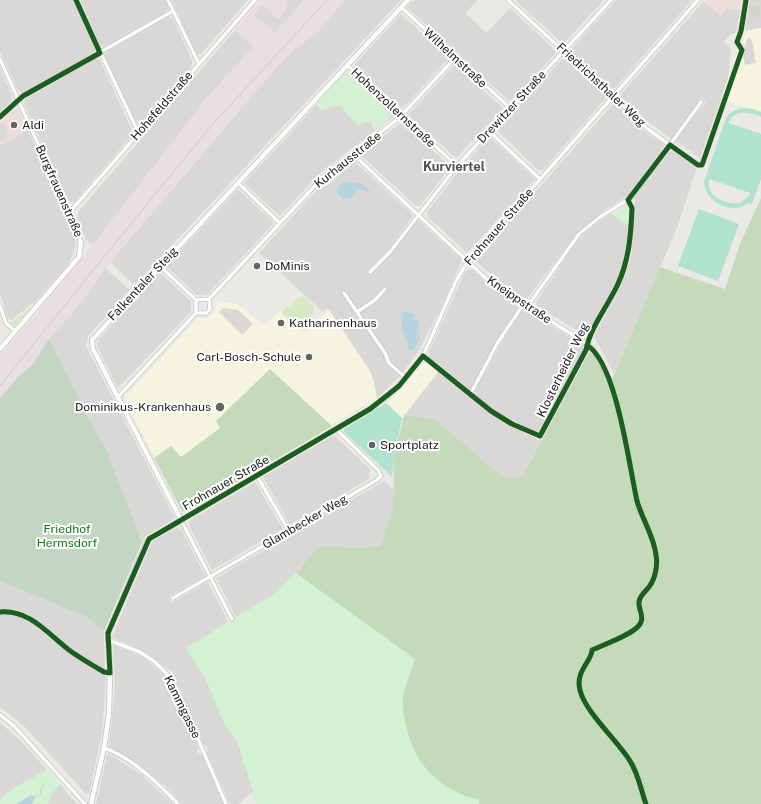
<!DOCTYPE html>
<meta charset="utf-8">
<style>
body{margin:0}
canvas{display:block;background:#ebe9e5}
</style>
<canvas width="761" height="804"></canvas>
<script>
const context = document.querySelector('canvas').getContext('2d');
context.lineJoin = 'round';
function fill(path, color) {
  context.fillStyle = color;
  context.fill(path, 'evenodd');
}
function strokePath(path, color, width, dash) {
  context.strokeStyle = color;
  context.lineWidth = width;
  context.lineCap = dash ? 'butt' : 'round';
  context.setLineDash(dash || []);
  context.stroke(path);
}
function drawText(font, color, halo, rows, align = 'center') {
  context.font = font + ' "Public Sans",sans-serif';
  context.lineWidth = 4;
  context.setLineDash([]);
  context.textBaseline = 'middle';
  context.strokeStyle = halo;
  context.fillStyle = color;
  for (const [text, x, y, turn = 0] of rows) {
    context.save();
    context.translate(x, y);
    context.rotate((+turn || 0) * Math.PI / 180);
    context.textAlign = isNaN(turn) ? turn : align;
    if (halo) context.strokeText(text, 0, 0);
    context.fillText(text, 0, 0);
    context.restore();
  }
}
fill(new Path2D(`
 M0,0H73L95,48L94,53L23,93L19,92L0,51Z
 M80,0H165L168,6L167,11L104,47L100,45Z
 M172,0H248L201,54H196Z
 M344,0H401L137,283L133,284L110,262L273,71L296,48L318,32Z
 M414,0H478L465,13L486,33L510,8L555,50L556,53L510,102L407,7Z
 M515,0H604L565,42H561Z
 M616,0H692L615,88H611L572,53V48Z
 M750,0H761V28L745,31Z
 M704,1L720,16L727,8L740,10L736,33L731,34L724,42L731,49L728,79L700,158L675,141L706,101L700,97L697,104L672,139L648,122L622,98L621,94Z
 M401,14L449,58L402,109L354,65Z
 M169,16L173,18L192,61V66L143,122L135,121L105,56L107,52Z
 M235,30L254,46L205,100L94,247L86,240L77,220L78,212Z
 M96,58L100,60L132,130V135L74,202L68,201L24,103L25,99Z
 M562,59H566L605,95V99L543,170H538L497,130Z
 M455,64L502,107V110L456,158L408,115Z
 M0,68L12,96L11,101L0,112Z
 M345,74H350L393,113V117L320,173L280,216L244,183Z
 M612,105H616L643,130L665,145L630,194L606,209L579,230L526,300L496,279L477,262V258Z
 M402,122L449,165L450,168L420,206H416L362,156V152Z
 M28,130L60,203L75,239L76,246L69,264L45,291L36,301L11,320L7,317L0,293V145Z
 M491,138L535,179L467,253L428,217L427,212L460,169L488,139Z
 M673,151L697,167L677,228L614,374L594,336L614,299L631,259L635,198L669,152Z
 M353,160L412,214V217L388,250L368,270L372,274L394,251L416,221H419L462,260L440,310L418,352L400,376L377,398L373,379L368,368L328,308L323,312L259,253L326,180Z
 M238,189L274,223L207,295H197L166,266Z
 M611,213L629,226L626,248L620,272L611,292L586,336L537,306L536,302L575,244L592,227Z
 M105,268L130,290L88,336L86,346L175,518L145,537L142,542L106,448L90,421L49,339L79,305Z
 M471,269L490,286L517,304V309L491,350L470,390L429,357L428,354L463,276L467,270Z
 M160,273L191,301V312L118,388L97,346L99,339Z
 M526,310L583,345L584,350L542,430L536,433L513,421L483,403L477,398L475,391L506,335L522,311Z
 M438,372L485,410L510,426L541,441L522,477L509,479L495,471L435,419L404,415Z
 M334,435L370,469L369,479L290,525L263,477Z
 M384,481L393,489V507L381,546L356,548L328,546L301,565L296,573L271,596L236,617L216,578Z
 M255,482L283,529L212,570L189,525L190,520Z
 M177,528L181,529L205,576L169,596L171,603L208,582L228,622L186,648L205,678L225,725L237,741L253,791L239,804H230L207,753L208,747L203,744L180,690L173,679V673L148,654L112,637L150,546L154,541Z
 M0,581L87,617L104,631L105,668L104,669L78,653L28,614L13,609H0Z
 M0,614L17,616L29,621L68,652L106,676L102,733L89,794H86L24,726L0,707Z
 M113,644L143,657L158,669L163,674L164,679L169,681L198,746L197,752L202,755L224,804H182L166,786L141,766L109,746L115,688Z
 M0,723L21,741L47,770L14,788L0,800Z
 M109,754L142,775L173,804H96L107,755Z
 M60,784L77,804H48L51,795Z`), '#dad8d6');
fill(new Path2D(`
 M704,0H741L740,10L727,8L720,16Z
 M15,108H18L28,130L0,145V122Z`), '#edddda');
fill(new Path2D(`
 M260,0H344L318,32L296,48L281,63L232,118L124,245L79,305L49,339L34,363L17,378L0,398V355L38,312L93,244L205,100L254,46L235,30Z`), '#e9dde4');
fill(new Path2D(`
 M761,28V112L721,99L738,50H742L745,31Z
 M218,302L238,304L264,326L280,311L305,333L329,310L368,368L373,379L377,398L186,512L182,511L125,400V397L198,318H208L215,311Z
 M426,362L438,372L402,418L386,403L404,386L424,363Z`), '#f5f5df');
fill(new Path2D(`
 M288,0H304L275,32L254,15L262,5L278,19L289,6L285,3Z
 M748,38H750L752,41L756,63L745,65L743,56L746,41Z
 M316,115L318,125L308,128L306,120L308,117Z
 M3,122L8,134L7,135L8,138L0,142V124Z
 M342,144L345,155L336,157L333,146Z
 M223,308L238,310L253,324L242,335L219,312Z`), '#d9d8d6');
fill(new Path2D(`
 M750,5L760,7L758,19L749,18Z`), '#d4d4c7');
fill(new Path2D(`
 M303,296L313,305L314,314L298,328L281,313L287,307H289L298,297Z
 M31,307L32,308L14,327L9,324Z`), '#d7e9c3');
fill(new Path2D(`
 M761,198V804H257L237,741L225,725L205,678L186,648L271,596L296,573L313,552L320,548L328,546L356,548L381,546L393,507L394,457L404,415L435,419L495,471L509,479L522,477L589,352L594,355L610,384L660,267L725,289L740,244Z
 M270,369L332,426L186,512L182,511L154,458L171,446L181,457L220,428L216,421Z`), '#c4daba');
fill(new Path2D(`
 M49,339L90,421L106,448L142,542L104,631L87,617L0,581V398L17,378L34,363Z`), '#c3d6c4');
fill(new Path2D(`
 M348,72L391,116L376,131L373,128L371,121L358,125L344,111L340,105L320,110L316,104Z
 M625,207L628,208L629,226L613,215Z
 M296,573L415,659C411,671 402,692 403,703C405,753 432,789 480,800L479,804H257L237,741L225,725L205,678L186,648L271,596Z
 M47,770L60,784L51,795L48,804H32L33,802L25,797L16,804H0V800L14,788Z`), '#d2f2d3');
fill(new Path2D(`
 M741,108L753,109L761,112V117C750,112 734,109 729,123L761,134V179L752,204L749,203C731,216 706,202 704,182L726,118L730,113ZM709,179L750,193L749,196L740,203C724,205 706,196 709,179Z
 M699,209L739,224L718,281L678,266Z
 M386,403L402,418L394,457L392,477L344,432V429Z`), '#b0e3ce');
fill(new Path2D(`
 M342,182L361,183L371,192C360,191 360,186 351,198C344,201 338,197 336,191Z
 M405,311L415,314L414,319L420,321L418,334L420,340L413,350H409L402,329L401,315Z
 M31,795L35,797L32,804H16Z`), '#b8d5df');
strokePath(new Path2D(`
 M34,798L40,794L42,787L45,783`), '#b8d5df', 1);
const minor = new Path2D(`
 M76,0L139,134
 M168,0L199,64
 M508,0L649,130L698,165
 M401,7L510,108
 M737,42L741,31L746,0
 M0,59L69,213L255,0
 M347,65L457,166
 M0,117L23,96L173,11
 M489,131L540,179
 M353,154L492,284L592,347L611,382
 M238,183L280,223
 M160,266L196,300
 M370,272L390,252L457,166L611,0
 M344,293L385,353L389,363L406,378
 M196,300L209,299L323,177L399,118L455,58
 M0,306L6,323L15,331
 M527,307L579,234L600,217L632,197L701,102
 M357,312L375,300L385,289
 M196,313H206L210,309L209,299
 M423,356L491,411L512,424L540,436L586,350C590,328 607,307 617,286C629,261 631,235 632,208L628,200
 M470,395L498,342L523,305
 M118,397L196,313V300
 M257,476L289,531
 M173,598L377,480L381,476L378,470L336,429
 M0,612C29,609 48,634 69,650C80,658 92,665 104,672L110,673
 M232,619L181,520L370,409L387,397L406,378L423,356L457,279L468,261L698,0
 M108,640L140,652L155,662L168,675L180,697L226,804
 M0,715L14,726L85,804
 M104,748C130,756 159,784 178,804`);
const tertiary = new Path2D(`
 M0,349L79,257L81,242L69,213
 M91,804L104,748L109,714L110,673L108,633L147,542L181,520L93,349L92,340L408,0`);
strokePath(minor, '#c3c2c1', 5);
strokePath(tertiary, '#c3c2c1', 6);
strokePath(minor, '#fcfcfb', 3.5);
strokePath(tertiary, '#fcfcfb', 4.5);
strokePath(new Path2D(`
 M0,386L107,253L211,126L327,0`), '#c9c9c8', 1);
strokePath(new Path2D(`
 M0,117L23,96L100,53L76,0
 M587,345C617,364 629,466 637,501C642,519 654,536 656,555C658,566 655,579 649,587C645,592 640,595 639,602C638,609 644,615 641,622C638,633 603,645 592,650C592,661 575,671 580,690C585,712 617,740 630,761C638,773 641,790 646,804
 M0,612C29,609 48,634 69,650C80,658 92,665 104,672L110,673L108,633L149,539L370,409L399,386L423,356L491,411L512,424L540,436L586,350C590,328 607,307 617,286C629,261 631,235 632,208L628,200L670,145L698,165H702L742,50L737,42L741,31L746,0`), '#1b5e20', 5);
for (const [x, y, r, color] of [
 [14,125,4,"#646462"],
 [257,266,4,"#646462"],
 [281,323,4,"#646462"],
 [309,357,4,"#646462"],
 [220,407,5,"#646462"],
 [372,445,4,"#646462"]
]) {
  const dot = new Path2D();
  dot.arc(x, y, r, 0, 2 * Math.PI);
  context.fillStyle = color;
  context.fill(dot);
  strokePath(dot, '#fff', 1.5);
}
drawText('12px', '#1c1c1c', '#fff', [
 ["Wilhelmstraße",455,58,43],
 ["Friedrichsthaler Weg",601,85,43],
 ["Hohefeldstraße",162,106,-49],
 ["Drewitzer Straße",512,107,-47],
 ["Hohenzollernstraße",393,108,43],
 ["Kurhausstraße",348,160,-39],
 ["Burgfrauenstraße",59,191,66],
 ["Frohnauer Straße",499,227,-49],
 ["Falkentaler Steig",143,284,-47],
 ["Kneippstraße",519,300,34],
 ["Klosterheider Weg",563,370,-64],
 ["Frohnauer Straße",226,483,-30],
 ["Glambecker Weg",305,522,-30],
 ["Kammgasse",182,707,64]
]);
drawText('12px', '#1c1c1c', '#fff', [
 ["Aldi",22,125],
 ["DoMinis",265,266],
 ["Katharinenhaus",289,323],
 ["Carl-Bosch-Schule",301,357,"right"],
 ["Dominikus-Krankenhaus",211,407,"right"],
 ["Sportplatz",380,445]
], 'left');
drawText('12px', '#0b7a17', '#fff', [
 ["Friedhof",67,529],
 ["Hermsdorf",67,543]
]);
drawText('bold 13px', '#4f4f4f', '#fff', [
 ["Kurviertel",454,167]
]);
</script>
